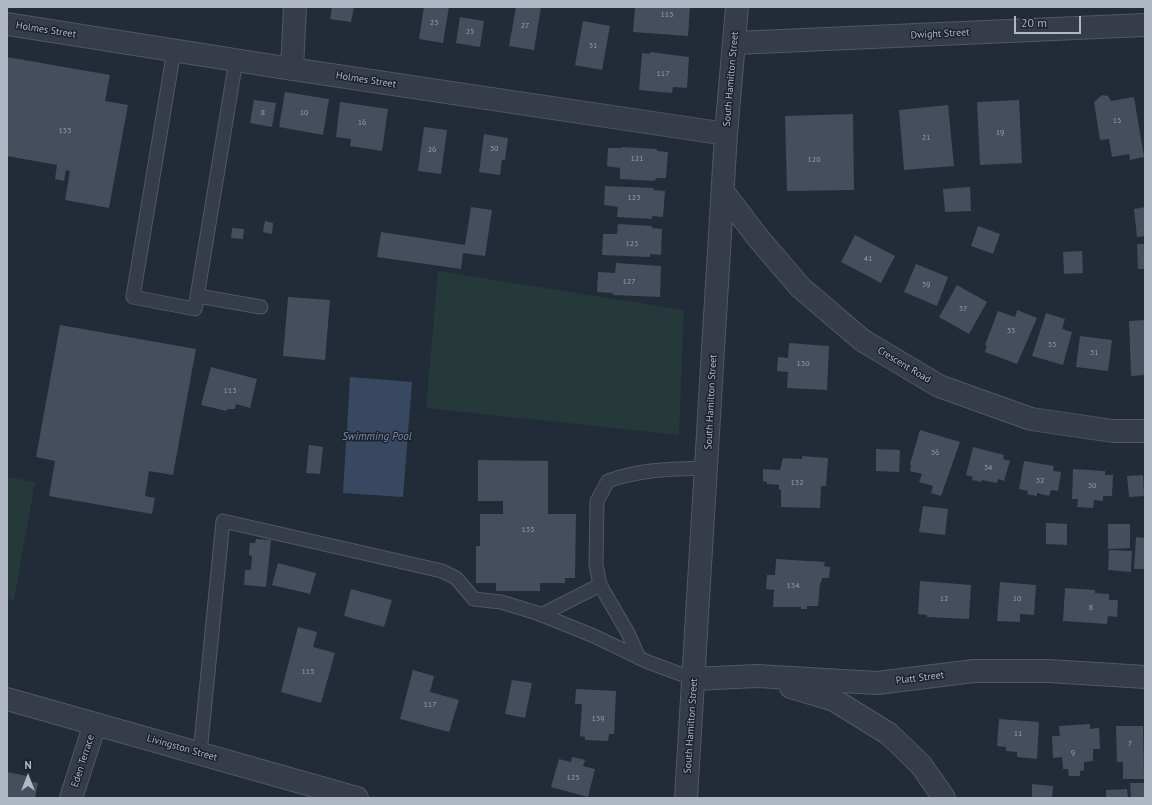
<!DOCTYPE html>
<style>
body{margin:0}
#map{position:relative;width:1152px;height:805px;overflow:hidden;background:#222b38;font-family:"PT Sans",sans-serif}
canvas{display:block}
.frame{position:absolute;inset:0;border:8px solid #b1b8c5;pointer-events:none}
.north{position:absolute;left:8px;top:757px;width:40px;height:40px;-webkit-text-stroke:3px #1b222d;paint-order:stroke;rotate:0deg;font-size:11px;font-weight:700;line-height:16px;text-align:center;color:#b1b8c5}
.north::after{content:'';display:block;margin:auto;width:14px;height:18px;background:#b1b8c5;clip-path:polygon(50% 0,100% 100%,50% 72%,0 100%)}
.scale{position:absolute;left:1014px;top:16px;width:67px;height:18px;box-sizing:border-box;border:2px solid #b1b8c5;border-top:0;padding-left:5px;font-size:12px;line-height:14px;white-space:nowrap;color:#b1b8c5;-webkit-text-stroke:3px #1b222d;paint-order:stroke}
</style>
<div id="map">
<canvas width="1152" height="805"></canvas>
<div class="frame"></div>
<div class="north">N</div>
<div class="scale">20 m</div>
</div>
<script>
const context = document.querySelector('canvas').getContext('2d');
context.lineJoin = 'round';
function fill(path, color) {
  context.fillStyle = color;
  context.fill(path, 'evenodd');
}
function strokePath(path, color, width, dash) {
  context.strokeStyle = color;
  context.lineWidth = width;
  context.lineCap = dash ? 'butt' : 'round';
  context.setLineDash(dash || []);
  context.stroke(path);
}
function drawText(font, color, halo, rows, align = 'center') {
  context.font = font + ' "PT Sans",sans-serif';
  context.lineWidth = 3;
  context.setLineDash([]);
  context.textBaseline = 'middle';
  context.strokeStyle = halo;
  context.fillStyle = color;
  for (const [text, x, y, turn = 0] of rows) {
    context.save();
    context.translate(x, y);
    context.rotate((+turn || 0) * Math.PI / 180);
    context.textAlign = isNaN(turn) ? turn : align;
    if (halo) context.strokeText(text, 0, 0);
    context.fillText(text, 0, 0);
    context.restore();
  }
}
fill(new Path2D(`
 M438,271L684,310L679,435L426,408Z
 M7,477L35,482L14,600L7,599Z`), '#25383a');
fill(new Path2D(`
 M350,377L412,382L403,497L343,493Z`), '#394861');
fill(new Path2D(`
 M332,7H354L351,22L330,19Z
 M424,7H449L443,43L419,39Z
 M516,7H541L534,50L509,46Z
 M635,7H690L688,36L633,32Z
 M460,17L484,21L480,47L456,43Z
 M583,21L610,26L602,70L575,65Z
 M650,52L689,57L687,88L673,87L672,93L639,90L642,53L650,54Z
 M7,57L110,75L105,101L128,105L109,208L65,200L70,171L66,170L64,181L55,179L57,165L7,156Z
 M285,92L329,99L323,135L279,127Z
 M1102,95L1108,96L1111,101L1134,97L1144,157L1130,160L1129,154L1112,157L1109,139L1100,140L1094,102Z
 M254,100L276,103L272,127L250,123Z
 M1019,100L1022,163L980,165L977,102Z
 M340,102L388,109L382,151L350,146L351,139L336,137Z
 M948,105L954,166L904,170L899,110Z
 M853,114L854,190L787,191L785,116Z
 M424,127L447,130L441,174L418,171Z
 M484,134L508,138L505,160H502L500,175L479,172Z
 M622,147L656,149L658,151L668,152L666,178H657L654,181L620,179V168L607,166L608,148H622Z
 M605,186L654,188L653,190L665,191L663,217L652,216V219L617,217L618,207L604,205Z
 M970,187L971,211L945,212L943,189Z
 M471,207L492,210L485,256L463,253L461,269L377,257L381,232L465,245Z
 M1145,207V236L1137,237L1134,209Z
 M265,221L273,223L272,234L263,232Z
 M618,224L652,226V228L662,229L661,255L650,254V257L602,255L603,234H617Z
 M978,226L1000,234L993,254L971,246Z
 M232,228L244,229L243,239L231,238Z
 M855,235L895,256L881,283L841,262Z
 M1137,244H1145V269H1138Z
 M1082,251L1083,273L1064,274L1063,252Z
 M616,263L661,266L660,297L613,295V293L597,292L598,272L615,273Z
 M916,264L948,277L937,306L904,292Z
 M957,285L987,302L969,334L939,317Z
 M288,297L330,300L325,360L283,356Z
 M1017,310L1037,318L1017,364L985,352L987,346L985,345L998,311L1015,317Z
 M1046,313L1065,319L1062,329L1072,332L1063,365L1032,356Z
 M1145,320V375L1131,376L1129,321Z
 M60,325L196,349L173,475L149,471L145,496L155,498L152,514L49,496L55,461L36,457Z
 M1080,336L1112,340L1108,371L1076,367Z
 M789,343L829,346L827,390L787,388L788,372L777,371L778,357L788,358Z
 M211,367L257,379L250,408L236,404L235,409H228L226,411L201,405Z
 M920,430L960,442L941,496L931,493L933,486L919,482L922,474L910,471L911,465L910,464Z
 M309,445L323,447L320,474L306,473Z
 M973,447L1004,455L1003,459L1010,461L1004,481L998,479L997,483L982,480L981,482L972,480L973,477L966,475Z
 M876,449L900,450L899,472L876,471Z
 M802,456L828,458L826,486H821L820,508L781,507V490H779V485L767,484V482L763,481V469L780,470L783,458L802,459Z
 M478,460L548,461V514H576L575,578H565V583H540V591H496V583H476V546H480V514H503V501H478Z
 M1024,461L1054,466L1053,471L1061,472L1058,491L1051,490L1049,496L1037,493V496L1027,494L1028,491L1019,489Z
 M1073,469L1105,471V475H1113L1112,496H1103V501L1094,500L1093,508L1077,507L1078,499H1072Z
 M1143,475L1144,496L1129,497L1127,476Z
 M923,506L948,509L945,535L919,532Z
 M1046,523L1067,524V545L1046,544Z
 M1108,524H1130V548L1108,549Z
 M1136,537L1145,538V569H1134Z
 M256,539L271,540L266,587L244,585L245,570H251L252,556L249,555L250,543H255Z
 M1109,550L1132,551L1131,572L1108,570Z
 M776,559L825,562L824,566L830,567L829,578H822L821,583H820L818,606H807V609H801V607H773L774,590L766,589L767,575H775Z
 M278,563L316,573L310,594L272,585Z
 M920,581L971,585L969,619L927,617V615L918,614Z
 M1000,582L1036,585L1034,615L1020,614V622L997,621Z
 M1065,588L1095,590V593L1109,594V600H1118L1117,617L1108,616L1107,624L1063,621Z
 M351,589L392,600L384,627L344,616Z
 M298,627L317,632L313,647L335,653L321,703L281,692Z
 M413,670L434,676L430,692L459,700L449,732L400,719Z
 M512,680L532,683L525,718L505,714Z
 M576,689L616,691L614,734H609L608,741L585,740V737L580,736L582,704H575Z
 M999,719L1039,722L1037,759L1017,757V752L1006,751V747L997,746Z
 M1090,724V729L1099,728L1100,749H1093V761L1084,762V770L1080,771V776H1069L1068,769H1063L1062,757L1053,758L1052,736H1060L1059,726Z
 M1116,726H1143L1144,779H1123V762H1117Z
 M572,757L585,760L583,766L595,769L588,797L551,787L559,759L571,762Z
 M7,772L27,776L26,781L38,783L35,798H7Z
 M1130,783H1145V798H1131Z
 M1032,784L1053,786L1052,798H1032Z
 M1127,789L1128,798H1106V790Z`), '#444e5d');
const lane = new Path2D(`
 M174,50L133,297L195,309L236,60
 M198,296L261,307
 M541,615L600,585
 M639,658L628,633L600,585L596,565L597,501L608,481C640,469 673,469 707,468
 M200,753L223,521L442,571L456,578L474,599L501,602L537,613L594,636L648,662L694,679`);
const street = new Path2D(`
 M7,24L292,69L726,134
 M735,43L1145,25
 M292,69L295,7
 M723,192L759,239L800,287L862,340L939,386L1031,419L1113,431H1145
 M694,679L757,676L877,683L974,671H1048L1145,677
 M791,687L834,700L889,734L921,765L944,798
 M7,699L357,798
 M71,798L95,724
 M686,798L726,134L737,7`);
strokePath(lane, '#515863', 15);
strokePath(street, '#515863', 24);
strokePath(lane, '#363d49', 13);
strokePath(street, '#363d49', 22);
drawText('8px', '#969eab', null, [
 ["115",667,15],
 ["23",434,23],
 ["27",525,26],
 ["25",470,32],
 ["31",593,46],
 ["117",663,74],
 ["8",263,113],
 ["10",304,113],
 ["15",1117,121],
 ["16",362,123],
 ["155",65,131],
 ["19",1000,133],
 ["21",926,138],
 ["30",494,149],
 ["26",432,150],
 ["121",637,159],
 ["120",814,160],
 ["123",634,198],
 ["125",632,244],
 ["41",868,259],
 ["127",629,282],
 ["39",926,285],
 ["37",963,309],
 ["35",1011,331],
 ["33",1052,345],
 ["31",1094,353],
 ["130",803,364],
 ["113",230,391],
 ["36",935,453],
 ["34",988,468],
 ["32",1040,481],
 ["132",797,483],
 ["30",1092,486],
 ["135",528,530],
 ["134",793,586],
 ["12",944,599],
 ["10",1017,599],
 ["8",1091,608],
 ["115",308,672],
 ["117",430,705],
 ["139",598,719],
 ["11",1018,734],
 ["7",1130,744],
 ["9",1073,753],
 ["125",573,778]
]);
drawText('10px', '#b1b8c5', '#1b222d', [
 ["Holmes Street",46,30,9],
 ["Dwight Street",940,34,-3],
 ["South Hamilton Street",731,79,-85],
 ["Holmes Street",366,80,9],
 ["Crescent Road",904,365,31],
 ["South Hamilton Street",711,402,-87],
 ["Platt Street",920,678,-7],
 ["South Hamilton Street",691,726,-86],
 ["Livingston Street",182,748,16],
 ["Eden Terrace",83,761,-72]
]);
drawText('italic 11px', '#7a8dab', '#1b222d', [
 ["Swimming Pool",377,437]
]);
</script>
